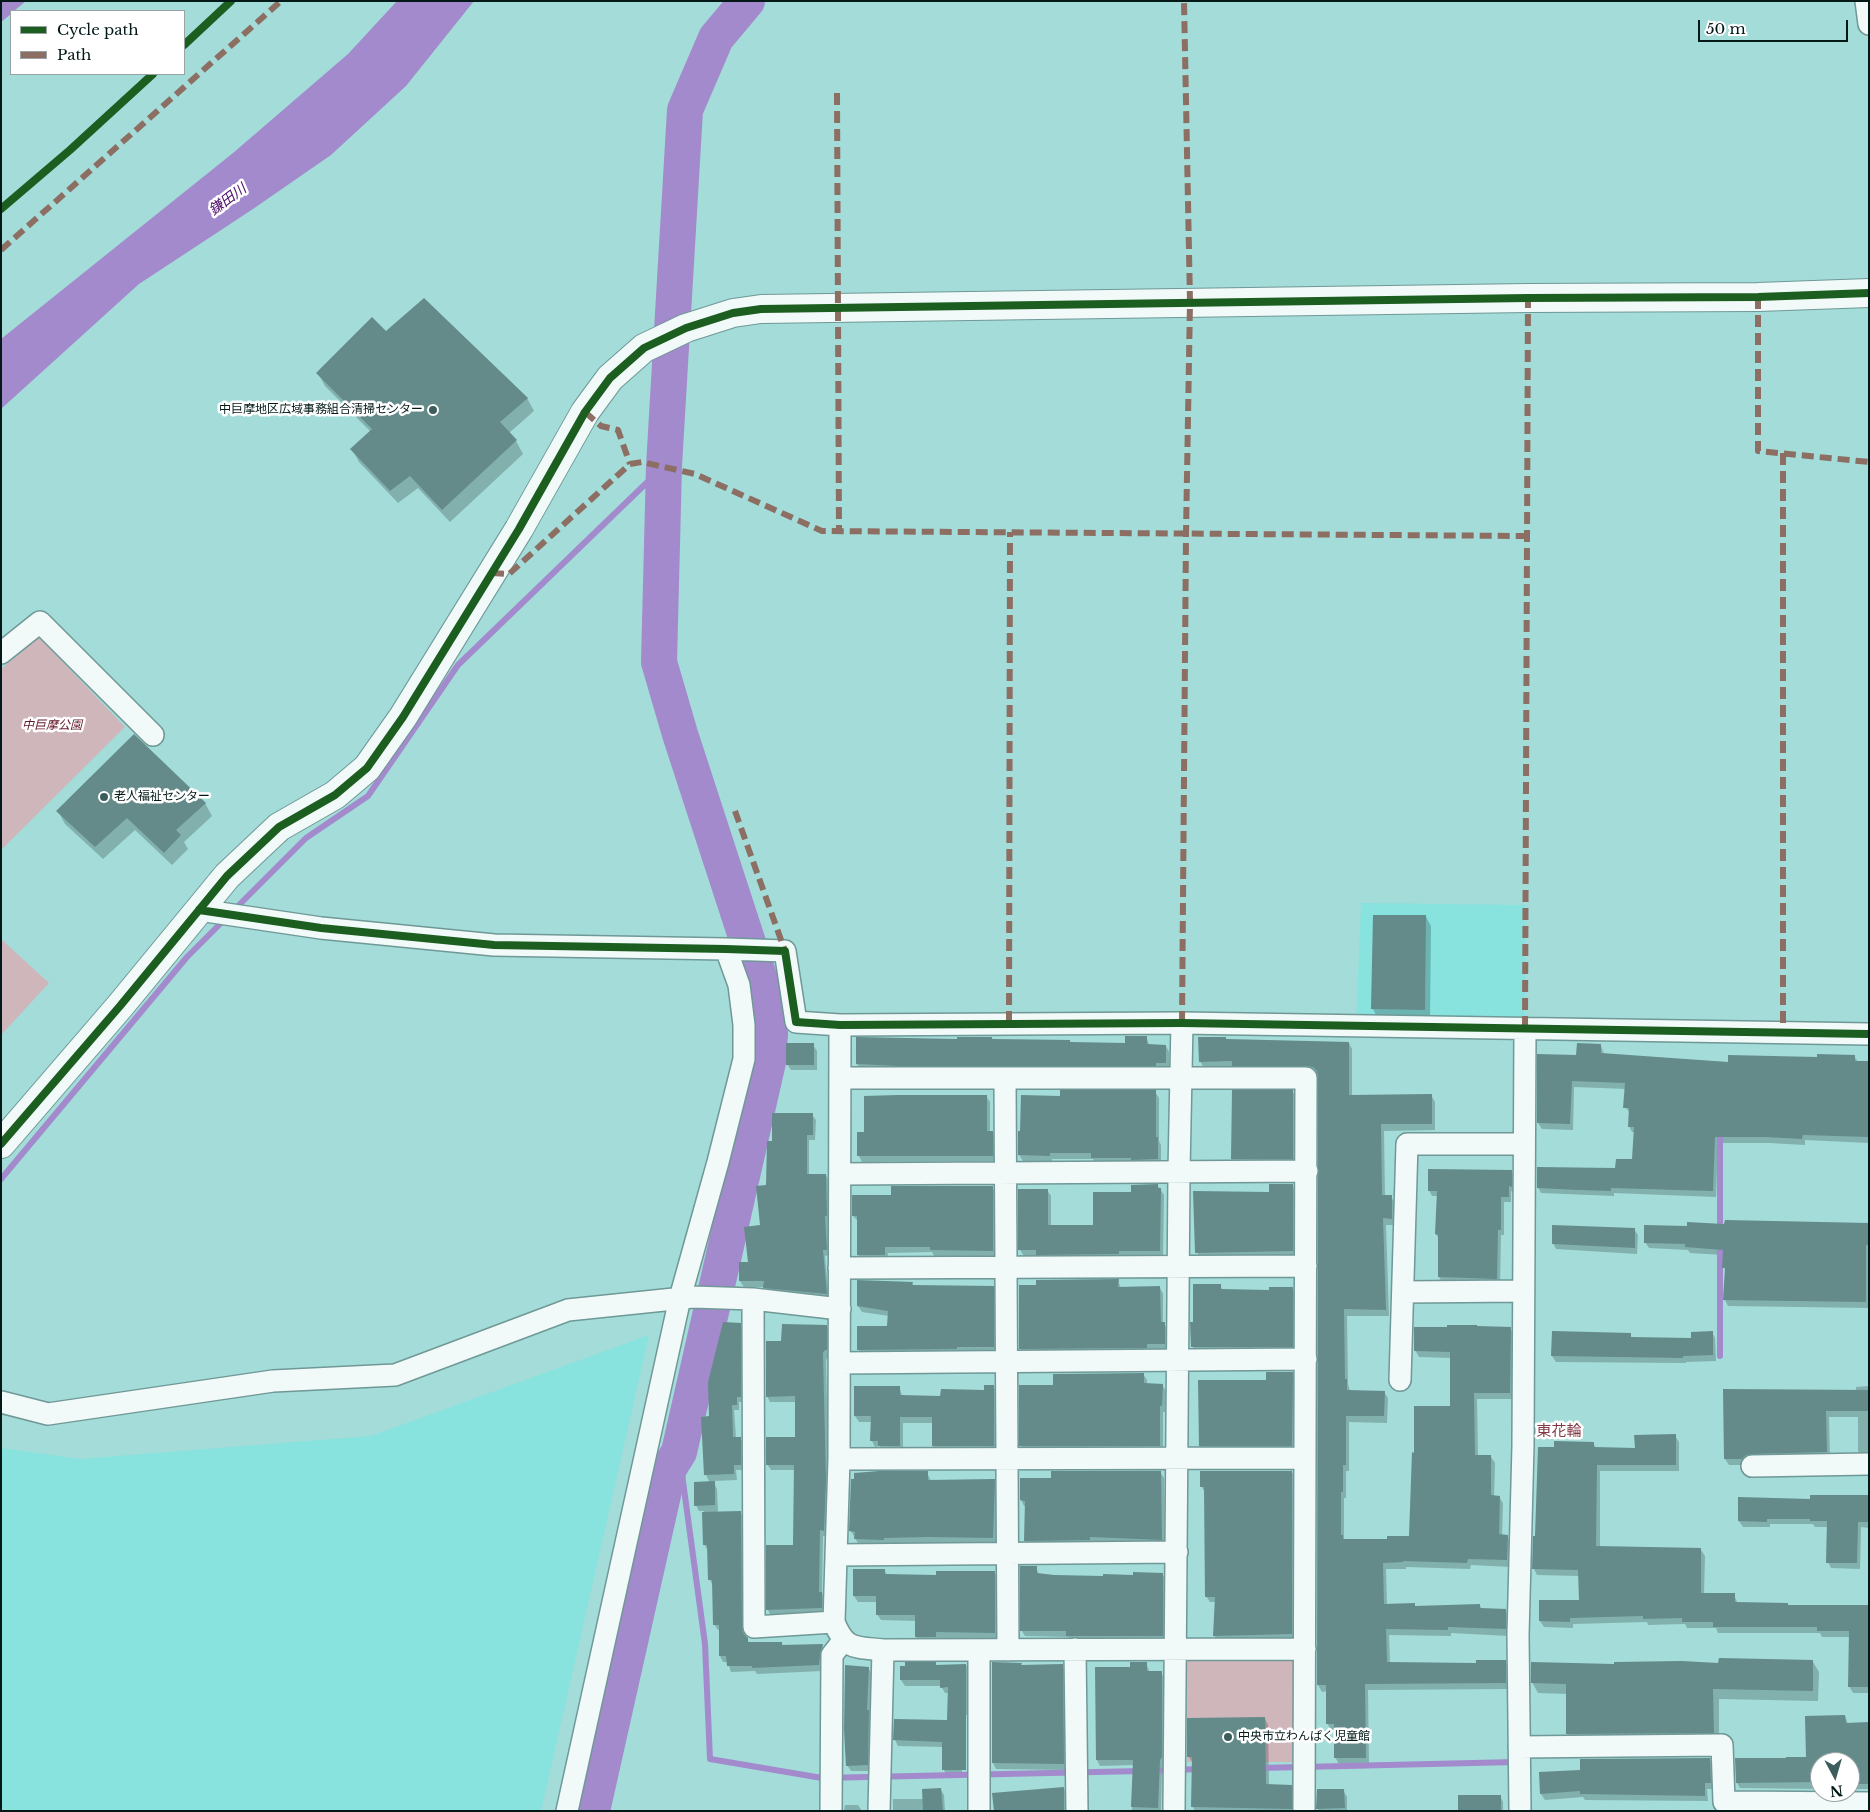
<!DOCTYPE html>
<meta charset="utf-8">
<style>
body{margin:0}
#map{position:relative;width:1870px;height:1812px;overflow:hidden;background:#a3dcd9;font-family:"Libre Baskerville",serif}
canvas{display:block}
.frame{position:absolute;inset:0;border:2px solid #031918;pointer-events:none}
.legend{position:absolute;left:10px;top:10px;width:175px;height:65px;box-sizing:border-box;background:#fff;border:1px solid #9aa3a3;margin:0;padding:6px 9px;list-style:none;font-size:15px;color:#031918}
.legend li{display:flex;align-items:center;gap:10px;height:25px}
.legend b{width:25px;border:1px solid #9aa3a3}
.north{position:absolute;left:1810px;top:1752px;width:50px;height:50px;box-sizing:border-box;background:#fff;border:1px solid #9aa3a3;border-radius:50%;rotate:174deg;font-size:14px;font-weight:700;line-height:20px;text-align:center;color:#031918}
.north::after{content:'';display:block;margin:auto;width:18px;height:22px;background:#3b5d5c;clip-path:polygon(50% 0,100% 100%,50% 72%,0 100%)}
.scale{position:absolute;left:1698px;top:20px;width:150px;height:22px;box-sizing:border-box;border:2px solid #031918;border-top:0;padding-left:6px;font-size:15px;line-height:18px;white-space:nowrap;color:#031918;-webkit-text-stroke:4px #fff;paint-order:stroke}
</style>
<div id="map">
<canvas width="1870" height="1812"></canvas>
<div class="frame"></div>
<ul class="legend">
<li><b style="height:6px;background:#1b5e20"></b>Cycle path</li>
<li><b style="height:6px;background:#8d6e63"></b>Path</li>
</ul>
<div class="north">N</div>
<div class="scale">50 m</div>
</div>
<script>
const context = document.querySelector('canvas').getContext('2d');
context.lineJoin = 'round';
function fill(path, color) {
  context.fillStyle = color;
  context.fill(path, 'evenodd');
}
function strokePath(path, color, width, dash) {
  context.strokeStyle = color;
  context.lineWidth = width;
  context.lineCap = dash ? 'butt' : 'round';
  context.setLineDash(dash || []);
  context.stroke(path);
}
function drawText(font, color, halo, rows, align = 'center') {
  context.font = font + ' "Libre Baskerville","Noto Sans JP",serif';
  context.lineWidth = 5;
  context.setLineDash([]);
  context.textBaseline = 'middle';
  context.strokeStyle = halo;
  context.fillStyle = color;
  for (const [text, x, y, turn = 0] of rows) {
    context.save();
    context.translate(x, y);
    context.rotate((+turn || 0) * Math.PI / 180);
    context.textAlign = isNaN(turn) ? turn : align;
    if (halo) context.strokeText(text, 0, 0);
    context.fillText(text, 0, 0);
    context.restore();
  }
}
fill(new Path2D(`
 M1361,903L1525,905V1028L1356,1026Z
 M649,1335L541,1811H1V1448L80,1459L371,1436Z`), '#88e2de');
fill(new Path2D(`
 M39,637L125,727L1,850V669Z
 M1,939L49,983L1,1035Z
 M1187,1658H1298V1762H1187Z`), '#ceb6bb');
fill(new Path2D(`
 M1,1H26L14,11H11V14L1,22Z
 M397,1H474L406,86L331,155L253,209L139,284L1,409V339L233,153L348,54Z`), '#a38acd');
fill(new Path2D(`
 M386,333L527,398L534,411L509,433L516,441L523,454L450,522L418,488L398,503L359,462L352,449L371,432L325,386L318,373Z
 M205,803L212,816L184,842L188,849L172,865L135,830L103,859L65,824L58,811Z
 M1374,916L1426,917L1431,926L1430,1019H1378L1373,1009Z
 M1146,1037L1150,1046H1166L1169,1052V1069L861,1070L857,1064L958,1040L992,1038L993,1040L1070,1041L1071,1043L1126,1045Z
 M1227,1040L1349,1043L1352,1049V1096L1431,1095L1435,1102V1130L1384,1131L1385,1196L1391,1197L1395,1203V1225H1386L1389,1316H1347L1348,1384L1350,1391L1384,1392L1388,1398L1387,1423L1349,1422V1471H1346V1498H1344V1540H1388L1410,1537L1416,1454L1451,1407V1358L1419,1357L1415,1350L1510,1328L1514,1335L1513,1399H1477L1478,1457H1491L1495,1463L1494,1497H1499L1503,1503L1502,1536H1507L1511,1542V1567L1471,1565L1470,1569L1406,1567V1569H1386L1387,1605L1414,1604L1416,1607L1480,1606L1482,1609L1505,1610L1509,1616V1636L1451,1633V1636L1389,1635L1390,1663L1477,1664L1505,1661L1509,1668V1689L1368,1690L1369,1764H1339L1335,1757V1730H1331L1327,1723L1328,1691L1322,1692L1318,1685L1320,1077L1318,1074L1311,1072L1204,1068L1200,1061Z
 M813,1045L817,1051V1070H791L787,1064Z
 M1601,1046L1604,1054L1729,1063L1854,1056L1858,1062H1869V1143L1805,1140V1145L1769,1143H1718L1716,1197L1614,1193V1196L1541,1193L1538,1187L1617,1170L1634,1161L1635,1132H1632L1629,1126L1630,1113L1625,1107L1626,1089L1574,1087L1573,1130L1542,1129L1538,1123L1577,1057Z
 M1155,1092L1159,1098V1141L1161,1145V1165L1096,1164L1093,1159H1052V1161H1023L1019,1155L1062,1097Z
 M1293,1092L1296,1098V1164L1236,1165L1232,1159Z
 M986,1096L990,1102V1132H992L996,1138V1161L862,1162L859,1156V1133H865Z
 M812,1115L816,1120L815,1140H809V1175H826L829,1181V1255L825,1256L829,1299L768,1293L764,1287H744L740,1281V1263H749L761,1226L773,1142Z
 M1511,1171L1514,1176V1192L1511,1191V1202H1504V1235H1501L1500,1284L1442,1282L1439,1277L1440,1240L1436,1234L1438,1196H1432L1429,1190Z
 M1292,1185L1296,1191V1257L1200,1258L1197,1252L1271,1193Z
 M1158,1186L1164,1195L1163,1257L1041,1260L1039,1256H1024L1020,1250L1019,1190H1047L1051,1196V1226H1094L1132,1194Z
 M992,1187L996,1193V1256H934L932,1252L888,1253L887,1261H862L858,1255V1221L853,1216L893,1196Z
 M1869,1224V1308L1728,1306L1725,1300L1726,1271L1724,1268V1255L1690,1253L1688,1250L1649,1248L1645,1242L1688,1228L1726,1225Z
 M1634,1229L1638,1235L1637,1254L1556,1249L1553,1243Z
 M1118,1281L1121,1288H1160L1163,1294V1323L1168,1329V1349H1150V1353L1024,1354L1020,1348Z
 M912,1283L914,1286L993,1287L996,1293L997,1353L862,1356L859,1350L888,1328L889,1316L862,1312L858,1306Z
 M1220,1285L1223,1291H1270L1292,1288L1296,1294V1352L1196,1353L1193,1347L1192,1323H1195Z
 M740,1324L743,1330L744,1402H739V1410H734L736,1438H740L744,1444V1470H736L737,1480L713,1481L717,1489L718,1513L740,1512L744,1518V1634L750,1644L782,1643L783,1646L822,1645L825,1651L822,1671L757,1674L755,1671L731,1672L728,1662H723L720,1656V1630H718L714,1624L713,1586L710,1580L708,1551L704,1544V1511H699L696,1505L710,1483L706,1475L702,1418H710Z
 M826,1326L830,1332L829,1356L826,1360L829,1486L827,1536H823L822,1593L825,1599V1614L771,1616L768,1610V1546H795V1470H771L767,1464L797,1438V1402H770L767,1396L782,1342Z
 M1712,1332L1715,1338L1716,1361L1686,1362V1363L1556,1362L1552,1356L1630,1335L1632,1338L1692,1339Z
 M1292,1373L1295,1379V1451H1204L1200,1445L1267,1382Z
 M1143,1374L1147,1380V1385H1162L1166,1391L1165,1412H1163V1452H1024L1021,1446L1055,1387Z
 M993,1386L997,1393V1452H937L933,1446V1423H903V1452H883L880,1446L875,1447L872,1441V1422H859L855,1416V1387H899L903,1397H942L985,1391Z
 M1869,1386V1457H1862L1858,1451V1417H1829L1830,1458L1745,1465H1729L1725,1459L1856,1391V1387Z
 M1675,1436L1679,1442V1471H1600V1547L1701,1550L1705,1556L1704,1595H1734L1738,1604L1789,1607L1869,1606V1693H1853L1849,1686L1850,1637H1822L1820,1633H1718L1716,1628H1687L1685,1624L1648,1625L1647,1622L1573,1624V1628L1544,1627L1540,1621L1580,1601L1579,1576L1537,1575L1534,1569L1537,1537L1555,1449L1593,1443L1596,1448L1636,1449Z
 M1160,1472L1164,1478L1165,1545L1029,1546L1025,1540L1026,1506H1024L1021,1500Z
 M1201,1472H1292L1295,1478V1640L1217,1641L1214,1635L1216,1602H1210L1206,1596L1205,1493L1202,1487Z
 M927,1473L931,1481L994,1480L997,1486L996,1544L931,1543L887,1544V1545H859L851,1531Z
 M1869,1496V1528L1861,1527L1860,1569L1831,1568L1828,1562V1527H1815L1813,1524H1770V1527H1743L1739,1521L1811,1500Z
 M1036,1567L1039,1575L1104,1578L1162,1574L1166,1580L1165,1641H1071L1068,1637L1025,1636L1022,1631Z
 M884,1570L888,1576H937L994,1572L998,1578V1639L939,1638V1643H920L916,1637V1621L881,1620L877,1614V1602H858L854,1596V1571Z
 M1813,1662L1819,1672L1818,1701L1719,1699V1743L1574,1744L1568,1734V1694L1538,1693L1532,1682L1616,1665Z
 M1146,1663L1150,1673H1161L1165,1679V1763L1162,1767L1161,1811H1132L1134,1765L1100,1766L1097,1760L1131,1669Z
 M935,1664L937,1666L966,1665L969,1671V1715H952L949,1693H945L941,1686H905L901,1680L906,1667Z
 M1021,1664L1022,1666L1062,1665L1065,1671L1067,1770L996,1769L993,1763Z
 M868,1668L872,1674L870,1771H851L847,1765Z
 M1845,1716L1848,1724H1869V1792L1868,1789H1850V1762H1820V1789L1740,1788L1737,1783L1787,1760L1807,1758Z
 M1265,1719L1268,1725L1269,1785L1291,1786L1295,1792L1294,1811H1195L1193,1807V1763L1188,1756Z
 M962,1728V1776H947L944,1770V1747L898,1746L895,1740Z
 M1709,1759L1713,1765L1714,1789H1707L1708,1801L1585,1800L1583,1797L1545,1800L1541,1794L1582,1771Z
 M1064,1789L1067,1794V1811H995Z
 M941,1790L944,1795L945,1811H893V1799H924Z
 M1343,1790L1347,1797V1811H1318V1791Z
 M1500,1796L1503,1802V1811H1459Z
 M845,1805H858L862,1811H844Z`), '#0003');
strokePath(new Path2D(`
 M233,911L306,838L368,796L458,665L664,466
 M1720,1129V1232
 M1,1179L187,957L226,918
 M1720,1242V1356
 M679,1452L705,1644L710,1759L822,1778L1141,1771
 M1259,1768L1516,1762
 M1151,1771L1199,1769`), '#a38acd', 6);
strokePath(new Path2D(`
 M592,1811L669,1468L679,1452L768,1062L770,1034L767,1001L680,734L659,662L664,466L685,110L716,38L747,1`), '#a38acd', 36);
fill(new Path2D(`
 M424,298L528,398L500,422L517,440L442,510L410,476L390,491L350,449L372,429L316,373L372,317L386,331Z
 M134,734L206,803L176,830L181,835L164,853L127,818L95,847L56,811Z
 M1373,915H1426L1425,1010L1371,1009Z
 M1125,1036H1147V1044L1166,1045V1063H1156V1066H898L856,1064V1037L957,1039V1037H992V1039L1070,1040V1042L1125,1043Z
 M1198,1037H1226V1039L1349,1042V1095L1432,1094V1124H1381L1382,1195H1392V1219L1383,1218L1386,1310L1344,1309L1345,1379H1347V1390L1385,1391L1384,1416H1346V1465H1343V1492H1341V1535H1343V1539H1387V1536H1409L1412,1452L1414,1453V1406H1450V1352L1414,1351V1327H1447V1325H1477V1326L1511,1327L1510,1393H1474L1475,1455H1491V1495L1500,1496L1499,1534L1508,1535L1507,1560L1468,1559L1467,1563L1403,1561V1562L1383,1563L1384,1604L1415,1603V1606L1480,1604V1608L1506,1609V1629L1448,1627V1630L1386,1629L1387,1662L1476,1663V1660H1506V1683L1365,1684L1366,1758H1334V1724H1326V1685H1317L1318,1078L1317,1071L1313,1067L1306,1066H1232V1061L1199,1062Z
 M786,1043H814V1065H786Z
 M1577,1043L1601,1044V1053L1728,1062V1055L1817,1057V1054L1855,1055V1061H1869V1137L1803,1135L1802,1139L1765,1137H1715L1713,1191L1611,1188V1191L1579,1190L1537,1188V1167L1615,1168L1616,1159H1632L1634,1127H1628L1629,1108H1623L1625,1083L1572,1081L1570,1124L1537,1123V1054L1576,1055Z
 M1060,1090H1156V1137H1158V1159L1131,1160V1158H1091V1153H1050V1156L1018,1155V1131H1020L1021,1095L1060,1096Z
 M1232,1090H1293V1159H1231Z
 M898,1095H987V1131H993V1156H857V1132H864V1096Z
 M772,1113H813V1135H807V1174H826L827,1216H825L827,1250H823L827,1294L763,1288L764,1281H739V1262H748L744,1227L760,1225L756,1186L766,1185L767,1141H772Z
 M1428,1169L1512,1170V1187L1509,1186V1197H1501V1230H1498L1497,1279L1438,1277V1235L1435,1234L1437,1191H1428Z
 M1158,1184V1188H1161L1160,1251H1119V1254L1036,1255V1250H1018V1189H1048V1225H1093V1192H1131V1185Z
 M1269,1184H1293V1251L1195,1253L1193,1191L1269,1192Z
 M891,1186H993V1251L930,1250V1247H885V1255H857V1216H852V1195H891Z
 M1725,1220L1869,1223V1245H1866V1302L1723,1300L1725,1268H1722L1723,1250L1685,1247V1244L1644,1243V1225L1687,1226V1222L1724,1224Z
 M1552,1225L1635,1228V1248L1552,1244Z
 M1119,1279L1118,1287L1160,1286L1161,1322H1165V1344H1147V1348L1019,1349V1285H1036V1280Z
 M857,1280L913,1282L912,1285L994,1286V1347H957V1349L857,1350V1326H887L888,1311L857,1306Z
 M1193,1284H1221V1289L1269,1290V1287H1293V1347H1191L1190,1322H1193Z
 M723,1322L741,1323V1397H737V1405H732L733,1437H741V1465H734V1474L704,1475L701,1417L709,1416L708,1382Z
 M782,1324L827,1325V1350H825L823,1353L826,1480L824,1531L820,1530L819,1592H822V1608L766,1610V1545H793L794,1465H766V1437H795V1396L766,1397V1341H781Z
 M1552,1331L1631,1333V1337L1691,1338V1332L1713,1331V1355L1683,1356V1358L1551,1356Z
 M1266,1372H1293L1292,1446H1199L1198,1380H1266Z
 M1144,1373V1383L1163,1384L1162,1406H1160V1446H1019V1385H1053V1374Z
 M984,1385H994V1446H932V1417H900V1446H878V1441H870L871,1416H854V1386H900V1395L940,1396L941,1389L984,1390Z
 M1723,1389L1869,1390V1411H1826L1827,1452L1752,1454L1746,1455L1742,1459H1724Z
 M1676,1434V1465H1597L1596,1546L1701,1548V1593H1735V1602L1788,1603V1605H1869V1687H1848L1849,1631H1817V1627H1713V1622H1682V1618L1643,1619V1616L1570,1618V1622L1539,1621V1600H1579L1578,1570L1532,1569L1533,1536H1535L1538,1447H1554V1441L1594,1442V1447L1635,1448L1634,1435Z
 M879,1471H928V1480L995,1479L993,1538L927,1537L884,1538V1540L854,1539L855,1532L849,1531L851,1479H854V1473Z
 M1051,1471H1161L1162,1540L1090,1537V1540L1024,1541L1025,1501L1020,1500V1478H1051Z
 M1200,1471H1292V1634L1213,1636L1215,1597H1205L1204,1487H1200Z
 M715,1481V1505L694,1506V1482Z
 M1810,1495H1869V1522H1858L1857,1563H1826L1827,1521H1810V1519H1767V1522L1738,1521V1497L1810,1499Z
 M741,1511L742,1627L743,1633L748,1638V1642H782V1645L823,1644L820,1655L819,1665L752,1668V1666H727L726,1656H719V1625H713L712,1580H708L707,1545H703L702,1512Z
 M1020,1566H1037V1573L1054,1575L1103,1576V1574L1133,1575V1572L1163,1573V1636H1066V1631H1020Z
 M853,1569H885V1574L936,1575V1571H995V1633L936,1632V1637H915V1615H876V1596H853Z
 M1719,1658L1813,1660V1691L1713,1689L1714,1733L1566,1734V1684L1531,1683V1662L1614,1664V1662L1682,1661L1718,1663Z
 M905,1662H936V1665L966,1664V1770H942V1742L893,1740L894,1719L947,1720L948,1687L940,1688V1680H900V1666H905Z
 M992,1662L1022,1663L1021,1665L1063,1664L1064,1764L992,1763Z
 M1130,1662H1147V1671H1162V1757L1160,1760L1158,1808L1131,1807L1133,1760H1096L1095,1667H1130Z
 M845,1665L869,1667L867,1710H869L868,1765L846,1766L844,1730Z
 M1845,1715L1846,1723L1869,1722V1784H1850V1762H1820V1782L1736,1783L1735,1758H1786V1757H1806L1805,1716Z
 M1265,1717L1266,1784L1292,1785V1809L1191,1807L1192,1757H1187V1718Z
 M1710,1758L1711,1783H1705V1796L1580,1794V1791L1540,1794L1539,1772L1580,1770V1759Z
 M1064,1787V1811H994L992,1793Z
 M941,1788L943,1811H923L922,1789Z
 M1317,1789H1344L1345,1808L1316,1809Z
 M1458,1795H1501V1811H1458Z`), '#648a8a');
const street = new Path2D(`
 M1866,1L1869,24
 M1,653L40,622L153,735
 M199,910L321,928L494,945L726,949L785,951L796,1022L840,1025L1182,1023L1869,1034
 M840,1025L839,1459L834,1622C845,1650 855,1647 883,1650L1305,1649
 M840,1078H1306L1304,1811
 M1005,1078L1008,1650
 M840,1174L1307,1171
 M839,1268L1306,1266
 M1403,1292L1523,1291
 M753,1299L754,1627L834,1622
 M840,1363L1306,1359
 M1400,1380L1407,1144H1524
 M1,1402L48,1414L273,1381L395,1375L568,1310L693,1297L753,1299L840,1309
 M839,1459L1305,1458
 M1752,1466L1869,1464
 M836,1555L1177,1552
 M1075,1649L1077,1811
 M1519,1747L1722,1745L1724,1802L1869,1803
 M567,1811L680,1298L718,1162L744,1059V1025L739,985L726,949
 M831,1811L832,1655L843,1641
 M879,1811L883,1650
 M979,1811V1650
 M1174,1811L1179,1171L1182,1023
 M1520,1811L1518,1635L1523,1446L1525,1028`);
const secondary = new Path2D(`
 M1,1144L120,1006L227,876L279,827L335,795L367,768L403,717L519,529L585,412L610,378L644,348L686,328L733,313L761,309L1528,298L1758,297L1869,293`);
strokePath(street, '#6f9896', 24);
strokePath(secondary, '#6f9896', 30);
strokePath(street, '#f1faf9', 21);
strokePath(secondary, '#f1faf9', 28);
strokePath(new Path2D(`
 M837,93L839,531
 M1,250L281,1
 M1758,297V451L1869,462
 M585,412L601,426L618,430L630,464
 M1783,453V1034
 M492,573L509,574L630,464L642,462L695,474L822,531L1527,536
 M735,811L785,951
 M1009,1023L1010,532
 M1182,1023L1186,534L1190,302L1184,1
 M1525,1028L1528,298`), '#8d6e63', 6, [12, 6]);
strokePath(new Path2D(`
 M184,45L231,1
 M1,209L70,150L153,74
 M199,910L321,928L494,945L726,949L785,951L796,1022L840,1025L1182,1023L1869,1034
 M1,1144L120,1006L227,876L279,827L335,795L367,768L403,717L519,529L585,412L610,378L644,348L686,328L733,313L761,309L1528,298L1758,297L1869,293`), '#1b5e20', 8);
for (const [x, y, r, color] of [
 [433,410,5,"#3b5d5c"],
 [104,797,5,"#3b5d5c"],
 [1228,1737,5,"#3b5d5c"]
]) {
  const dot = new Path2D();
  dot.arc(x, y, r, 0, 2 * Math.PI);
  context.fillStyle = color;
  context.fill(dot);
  strokePath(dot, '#fff', 2);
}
drawText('12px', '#031918', '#fff', [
 ["中巨摩地区広域事務組合清掃センター",423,410,"right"],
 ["老人福祉センター",114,797],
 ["中央市立わんぱく児童館",1238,1737]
], 'left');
drawText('italic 12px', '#641729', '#fff', [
 ["中巨摩公園",52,726]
]);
drawText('italic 14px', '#4a0c67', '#fff', [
 ["鎌田川",228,200,-37]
]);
drawText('15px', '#813945', '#fff', [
 ["東花輪",1559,1432]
]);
</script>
